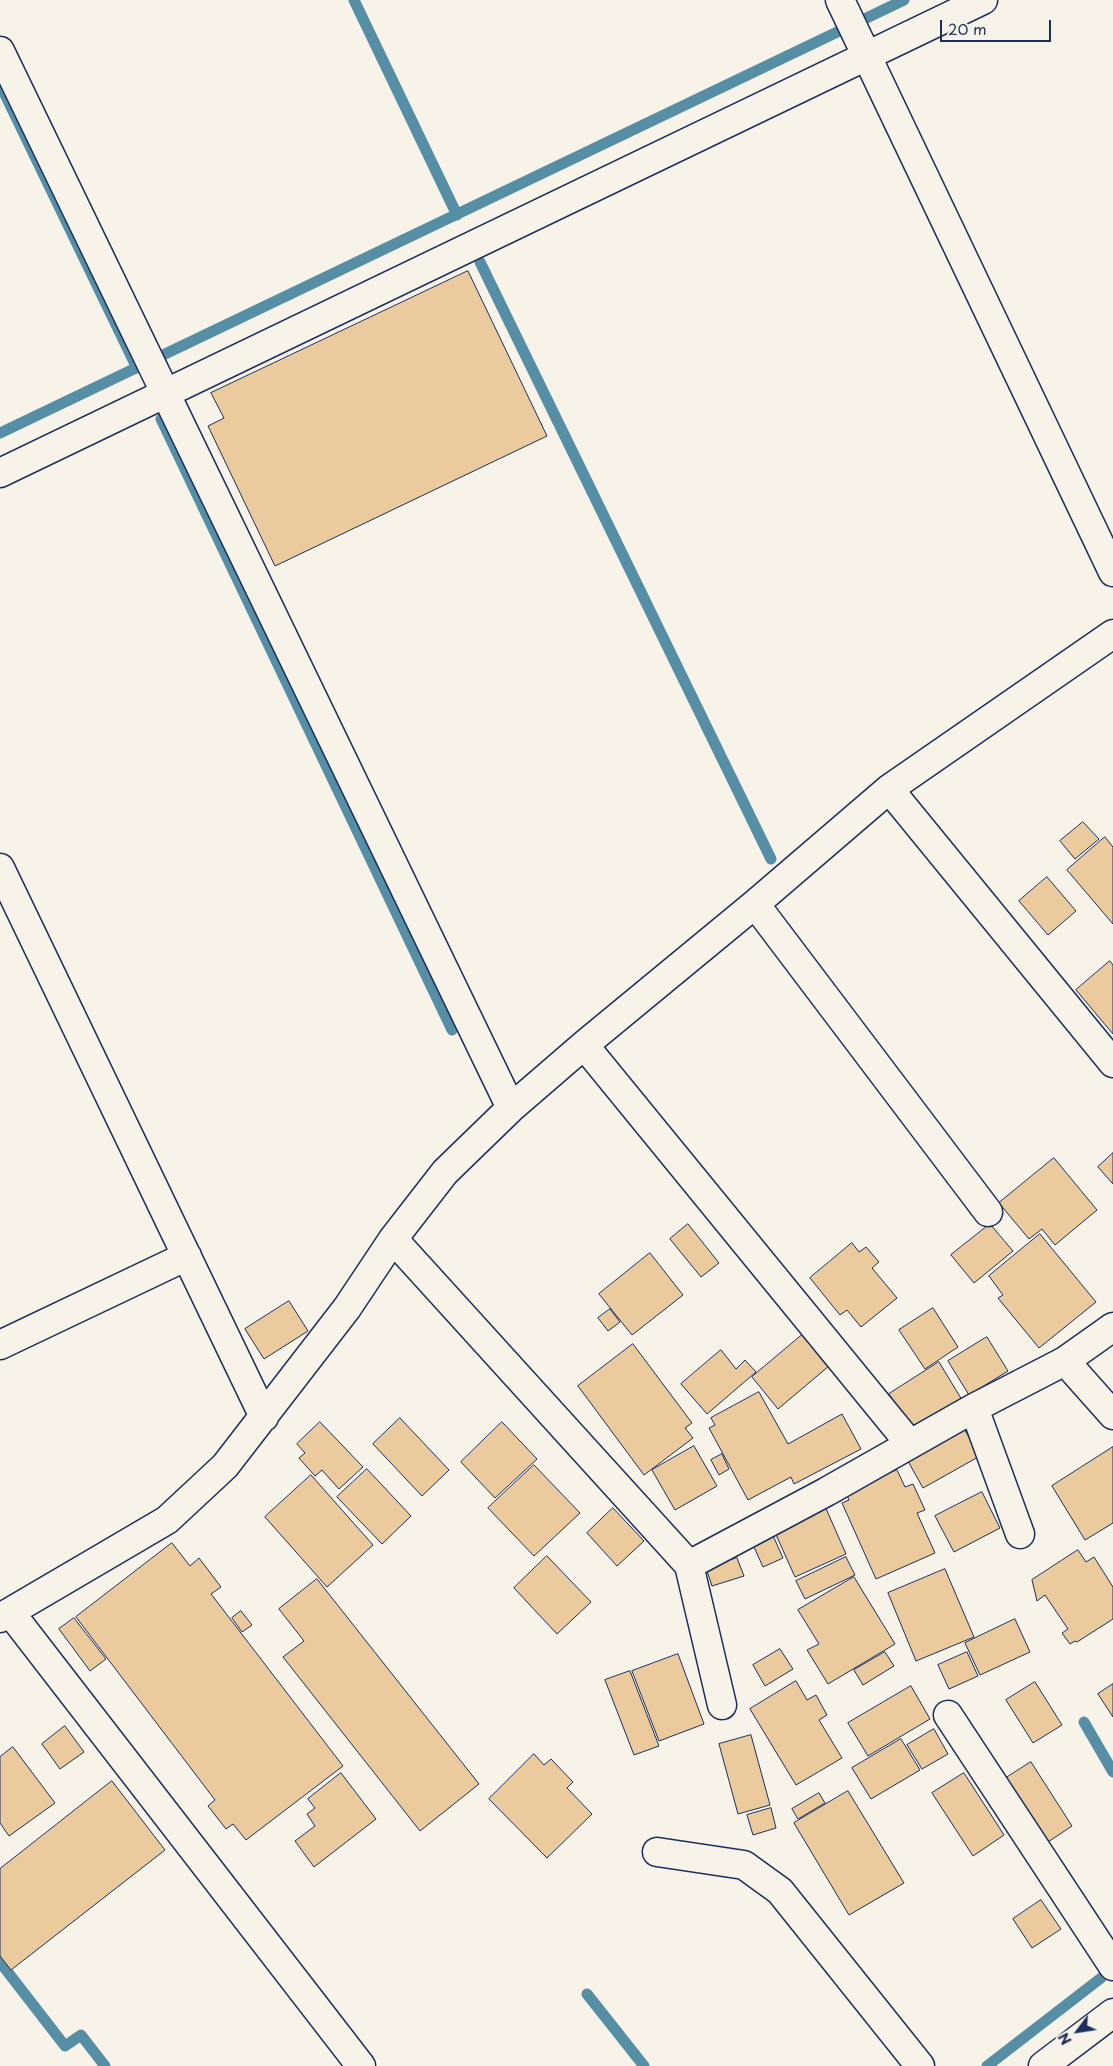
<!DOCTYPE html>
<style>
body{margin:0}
#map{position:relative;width:1113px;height:2066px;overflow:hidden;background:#f7f3e8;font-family:"Playpen Sans",sans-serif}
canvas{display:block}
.north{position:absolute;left:1053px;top:2006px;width:50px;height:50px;-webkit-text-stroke:4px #f7f3e8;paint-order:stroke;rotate:239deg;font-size:14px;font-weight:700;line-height:20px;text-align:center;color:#1b2f5e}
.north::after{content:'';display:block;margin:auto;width:18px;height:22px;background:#1b2f5e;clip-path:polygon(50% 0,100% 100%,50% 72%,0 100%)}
.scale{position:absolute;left:940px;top:20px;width:111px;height:22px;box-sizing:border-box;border:2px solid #1b2f5e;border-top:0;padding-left:6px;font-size:15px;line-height:18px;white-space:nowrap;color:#1b2f5e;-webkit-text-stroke:4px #f7f3e8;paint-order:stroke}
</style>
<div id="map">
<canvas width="1113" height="2066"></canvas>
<div class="north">N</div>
<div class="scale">20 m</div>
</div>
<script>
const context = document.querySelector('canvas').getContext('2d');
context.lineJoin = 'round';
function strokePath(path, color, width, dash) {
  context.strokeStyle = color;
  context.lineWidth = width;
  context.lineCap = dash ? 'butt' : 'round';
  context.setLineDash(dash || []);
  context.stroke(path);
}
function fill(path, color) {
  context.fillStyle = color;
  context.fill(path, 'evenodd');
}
strokePath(new Path2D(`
 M354,0L457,215
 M0,84L137,368
 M480,262L771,859
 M161,419L452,1030
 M0,433L904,0
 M1084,1722L1113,1772
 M0,1962L65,2046L81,2035L105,2066
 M587,1994L644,2066
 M987,2066L1101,1978`), '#568fa5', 11);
const building = new Path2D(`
 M468,271L547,436L275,566L208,426L224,418L211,393Z
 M1083,822L1099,839L1075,859L1060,841Z
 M1105,837L1113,847V924L1067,870Z
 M1047,877L1076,911L1048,935L1019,901Z
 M1110,961L1113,965V1034L1076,990Z
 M1113,1153V1184L1098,1167Z
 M1054,1158L1097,1210L1055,1245L1042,1229L1029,1239L999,1203Z
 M688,1224L719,1263L701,1277L670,1239Z
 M990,1224L1013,1251L974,1283L951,1255Z
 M1040,1234L1096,1302L1039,1348L998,1298L1003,1295L989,1276Z
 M852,1243L859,1252L866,1247L879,1262L872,1268L897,1298L861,1327L847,1310L840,1315L810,1278Z
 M650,1253L683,1295L632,1335L599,1294Z
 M289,1301L308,1331L264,1359L245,1329Z
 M933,1308L958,1347L925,1369L899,1330Z
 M610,1309L620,1322L608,1331L598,1318Z
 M802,1335L829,1366L778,1409L752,1377Z
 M987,1337L1008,1371L969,1395L948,1361Z
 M633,1344L692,1423L685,1428L693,1438L644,1475L578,1386Z
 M721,1350L736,1369L745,1360L756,1372L707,1414L681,1384Z
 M939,1362L962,1400L912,1431L889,1394Z
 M759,1392L788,1444L842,1414L861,1449L794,1484L791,1477L748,1500L709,1428L715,1425L711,1418Z
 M400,1418L449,1470L422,1496L373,1444Z
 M320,1422L363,1467L339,1489L322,1470L315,1476L299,1458L305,1453L297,1444Z
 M502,1422L537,1459L495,1498L461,1462Z
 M960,1422L980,1456L923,1488L904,1454Z
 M694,1446L717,1486L675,1510L652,1470Z
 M1113,1447V1523L1085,1540L1052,1486Z
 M722,1454L729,1469L719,1475L711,1460Z
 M534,1465L580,1513L534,1556L488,1508Z
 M367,1469L411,1516L382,1544L337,1497Z
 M897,1470L905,1487L913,1484L925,1510L917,1513L935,1553L876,1579L842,1503L849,1500L846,1493Z
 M311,1475L373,1545L327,1587L265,1517Z
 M982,1492L1000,1528L954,1552L935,1516Z
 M824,1504L846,1554L795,1577L773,1528Z
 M613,1508L644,1541L617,1566L587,1533Z
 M770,1529L783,1558L763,1567L750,1538Z
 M172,1543L190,1566L199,1558L221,1587L211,1594L343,1766L246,1840L233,1824L226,1829L208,1806L215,1800L76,1617Z
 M1078,1550L1086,1562L1094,1557L1113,1587V1619L1077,1642L1075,1641L1070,1644L1062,1633L1068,1629L1045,1595L1037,1601L1032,1580Z
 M547,1556L591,1602L557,1634L514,1588Z
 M846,1557L855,1575L805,1599L796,1581Z
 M737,1558L744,1576L712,1586L706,1568Z
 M945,1569L974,1637L916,1661L888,1593Z
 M854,1577L895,1644L828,1684L807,1650L819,1644L798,1610Z
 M317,1579L479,1784L420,1831L283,1657L304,1641L279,1609Z
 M241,1611L252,1625L242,1632L232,1618Z
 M74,1618L106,1659L90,1671L59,1629Z
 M1015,1619L1030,1652L980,1675L965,1643Z
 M780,1649L793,1669L765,1686L753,1665Z
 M885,1652L894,1666L863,1685L854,1670Z
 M967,1652L978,1676L949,1689L938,1665Z
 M678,1654L704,1724L659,1741L632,1671Z
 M630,1671L659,1746L634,1755L605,1680Z
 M796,1681L807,1700L816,1695L827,1715L819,1720L842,1758L796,1785L750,1709Z
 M1035,1682L1062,1725L1033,1743L1006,1700Z
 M1113,1684V1717L1098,1694Z
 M911,1686L930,1719L868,1756L848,1723Z
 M65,1726L84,1752L60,1769L42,1744Z
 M934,1729L948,1754L922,1769L907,1745Z
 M751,1735L770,1805L738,1814L719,1744Z
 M901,1739L920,1770L871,1799L852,1768Z
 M13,1747L55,1803L9,1836L0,1823V1757Z
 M534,1754L544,1765L551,1759L573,1782L567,1788L592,1814L547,1858L489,1799Z
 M1031,1762L1072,1826L1048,1842L1006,1778Z
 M341,1773L376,1819L314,1867L295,1841L315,1826L307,1814L315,1808L308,1799Z
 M964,1773L1004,1835L973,1856L932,1793Z
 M112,1781L165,1850L11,1970L0,1956V1869Z
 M848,1791L904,1883L849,1915L794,1823Z
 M819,1793L825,1803L798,1819L792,1809Z
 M771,1808L776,1828L753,1835L747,1815Z
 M1041,1900L1061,1929L1032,1948L1013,1919Z`);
fill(building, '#ebcb9d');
strokePath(building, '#1b2f5e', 1);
const minor = new Path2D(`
 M840,0L1113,572
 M0,51L511,1108
 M0,473L983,0
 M889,789L1113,1063
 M0,868L264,1417
 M755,904L988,1212
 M584,1045L910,1444
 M393,1239L689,1565L826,1492L974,1408L1065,1361L1113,1327
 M0,1345L187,1256
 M1065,1361L1113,1415
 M974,1408L1020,1534
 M689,1565L722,1705
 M10,1612L361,2066
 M0,1618L167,1520L225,1466L347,1308L393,1239L445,1172L511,1108L584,1045L755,904L889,789L1113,634
 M948,1715L1113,1966
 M657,1852L744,1865L780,1891L920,2066
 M1043,2066L1113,2013`);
strokePath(minor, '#1b2f5e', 31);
strokePath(minor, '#f7f3e8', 28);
</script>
